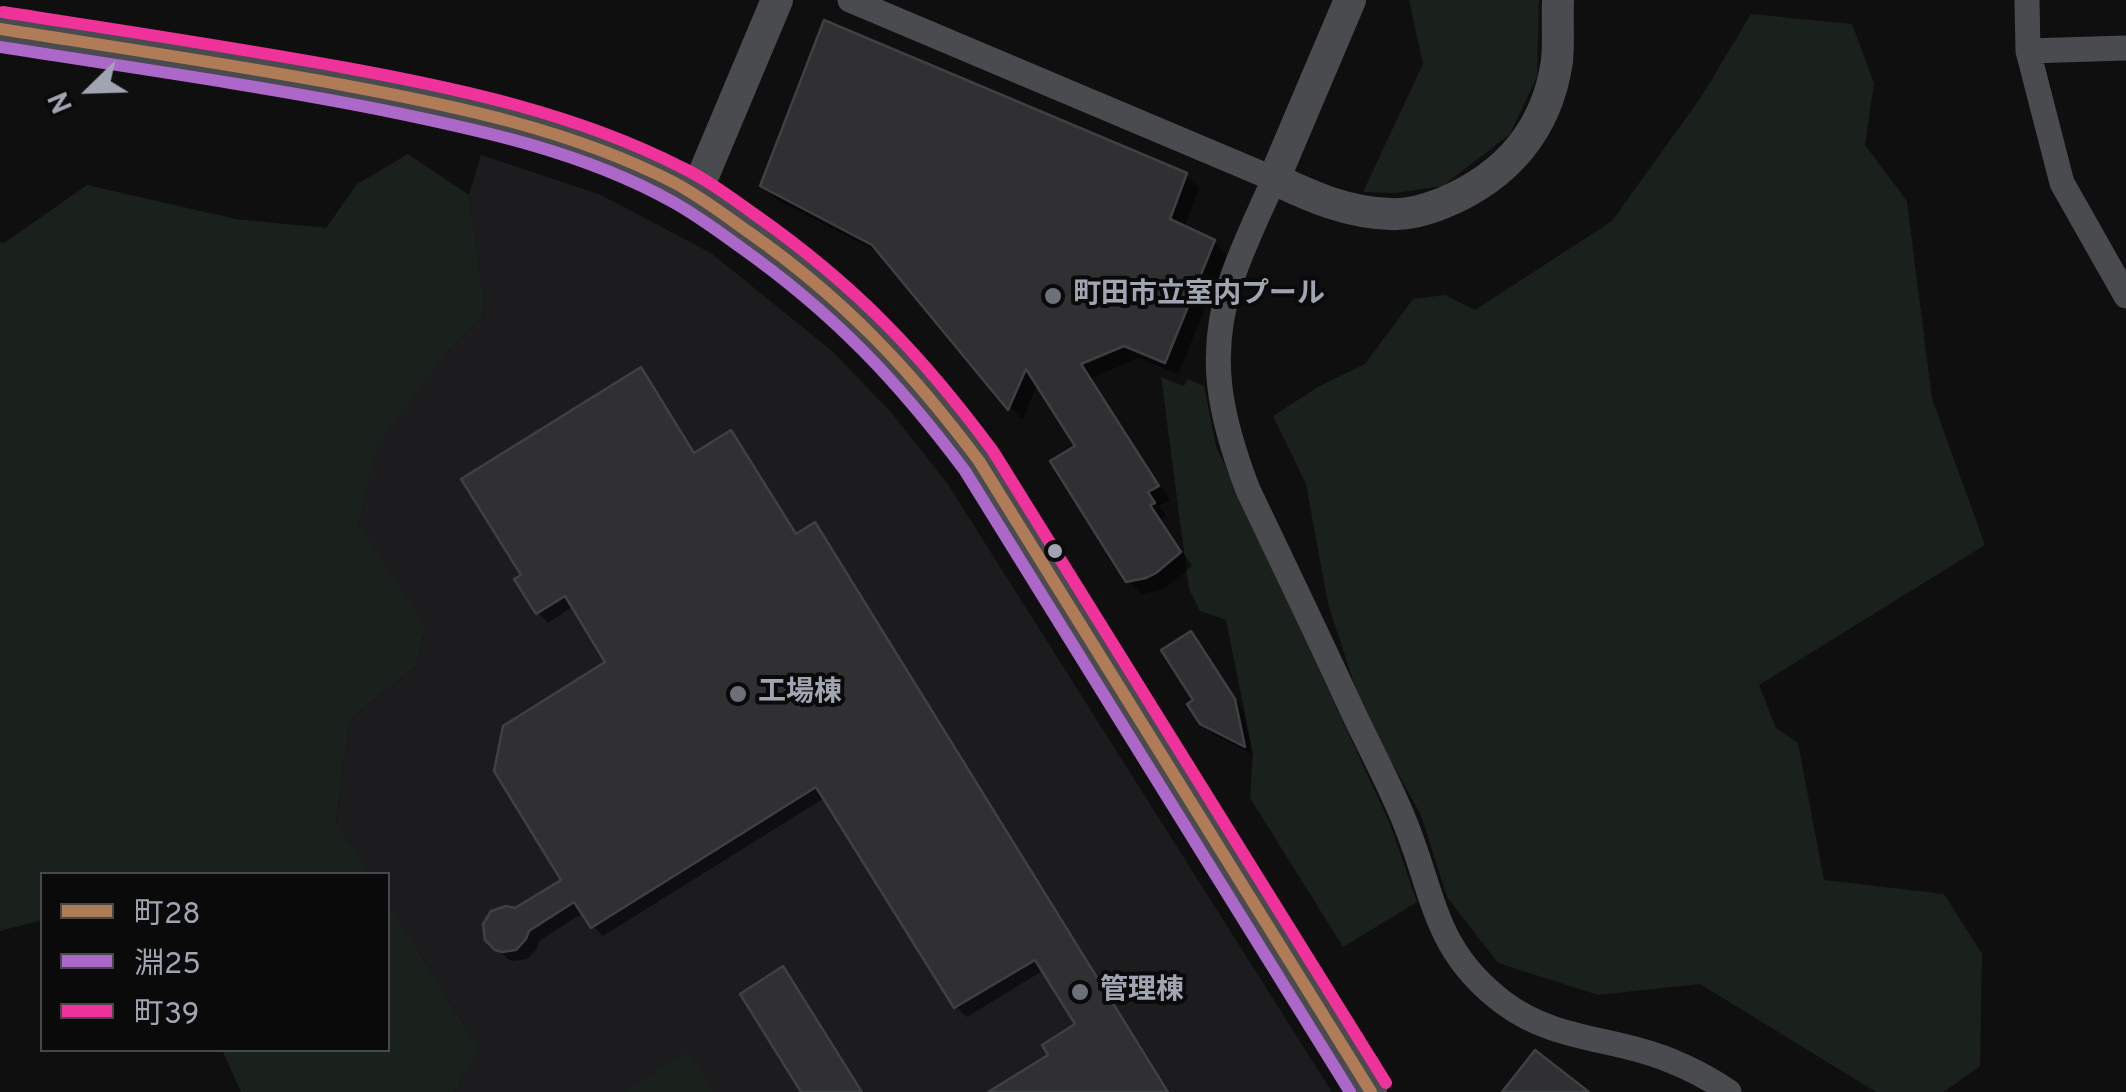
<!DOCTYPE html>
<meta charset="utf-8">
<style>
body{margin:0}
#map{position:relative;width:2126px;height:1092px;overflow:hidden;background:#0f0f10;font-family:Overpass,"Noto Sans JP",sans-serif}
canvas{display:block}
.legend{position:absolute;left:40px;top:872px;width:350px;height:180px;box-sizing:border-box;background:#0a0a0b;border:2px solid #46484d;margin:0;padding:12px 18px;list-style:none;font-size:30px;color:#a0a5b1}
.legend li{display:flex;align-items:center;gap:20px;height:50px}
.legend b{width:50px;border:2px solid #46484d}
.north{position:absolute;left:40px;top:40px;width:100px;height:100px;-webkit-text-stroke:8px #0a0a0b;paint-order:stroke;rotate:247deg;font-size:28px;font-weight:700;line-height:40px;text-align:center;color:#a0a5b1}
.north::after{content:'';display:block;margin:auto;width:35px;height:45px;background:#a0a5b1;clip-path:polygon(50% 0,100% 100%,50% 72%,0 100%)}
</style>
<div id="map">
<canvas width="2126" height="1092"></canvas>
<ul class="legend">
<li><b style="height:12px;background:#b07c57"></b>町28</li>
<li><b style="height:12px;background:#ac68c9"></b>淵25</li>
<li><b style="height:12px;background:#ef339a"></b>町39</li>
</ul>
<div class="north">N</div>
</div>
<script>
const context = document.querySelector('canvas').getContext('2d');
context.lineJoin = 'round';
function fill(path, color) {
  context.fillStyle = color;
  context.fill(path, 'evenodd');
}
function strokePath(path, color, width, dash) {
  context.strokeStyle = color;
  context.lineWidth = width;
  context.lineCap = dash ? 'butt' : 'round';
  context.setLineDash(dash || []);
  context.stroke(path);
}
function drawText(font, color, halo, rows, align = 'center') {
  context.font = font + ' Overpass,"Noto Sans JP",sans-serif';
  context.lineWidth = 8;
  context.setLineDash([]);
  context.textBaseline = 'middle';
  context.strokeStyle = halo;
  context.fillStyle = color;
  for (const [text, x, y, turn = 0] of rows) {
    context.save();
    context.translate(x, y);
    context.rotate((+turn || 0) * Math.PI / 180);
    context.textAlign = isNaN(turn) ? turn : align;
    if (halo) context.strokeText(text, 0, 0);
    context.fillText(text, 0, 0);
    context.restore();
  }
}
fill(new Path2D(`
 M481,155L601,195L711,253L832,351L890,411L947,483L1332,1092H455L479,1049L388,903V874H370L336,821L350,719L416,666L426,629L359,525L376,445L449,350L483,316L485,305L469,195Z`), '#1c1c1e');
fill(new Path2D(`
 M1409,0H1539L1537,77L1510,134L1443,186L1396,193L1363,192L1423,64Z
 M1751,14L1852,24L1874,83L1865,145L1907,201L1932,399L1985,545L1759,685L1776,728L1798,743L1824,880L1944,894L1982,954L1980,1066L1944,1092H1876L1700,984L1598,995L1498,963L1447,897L1421,815L1363,711L1328,604L1306,484L1273,416L1318,387L1365,364L1413,299L1445,295L1475,310L1612,221L1701,97Z
 M408,154L469,195L485,305L483,316L449,350L377,445L359,524L426,628L416,666L350,719L336,821L370,874H42V920L0,931V242L4,243L87,185L236,219L326,228L357,184Z
 M1161,377L1184,386L1188,379L1204,386L1216,446L1390,824L1417,902L1343,947L1250,798L1253,754L1226,620L1200,611L1189,589Z
 M388,903L479,1049L455,1092H241L222,1050H388Z
 M688,1052L714,1092H625Z`), '#1a201b');
fill(new Path2D(`
 M1186,175L1199,188L1184,228L1213,242L1227,255L1178,374L1138,358L1092,378L1170,500L1159,506L1166,516L1161,519L1192,566L1169,585L1160,590L1141,594L1128,580L1078,447L1038,383L1022,420L884,255L776,199L762,186Z
 M640,370L651,381L697,455L731,433L741,444L798,535L815,525L825,536L1170,1092H995L1052,1056L1078,1025L1044,970L967,1017L956,1007L826,797L603,936L593,926L584,912L539,941L536,950L527,959L514,961L509,960L487,938L516,910L564,880L609,662L574,606L548,623L538,612L524,576Z
 M1191,634L1201,644L1244,712L1252,754L1213,734L1202,723L1196,701Z
 M783,970L793,980L864,1092H804Z`), '#0007');
const building = new Path2D(`
 M824,20L1187,173L1170,219L1215,240L1165,363L1124,346L1081,364L1159,486L1148,492L1155,503L1150,505L1181,552L1156,573L1146,578L1126,582L1050,461L1075,446L1026,369L1008,410L872,245L760,186Z
 M641,367L694,453L731,430L796,534L815,522L1168,1092H988L1048,1055L1042,1045L1075,1024L1035,960L954,1008L816,787L591,928L574,902L529,931L526,939L516,950L502,952L495,950L485,940L483,924L491,911L506,906L515,908L561,880L494,771L503,726L605,662L565,596L536,614L514,579L521,575L461,479Z
 M1191,631L1235,699L1245,747L1200,724L1187,704L1193,700L1161,650Z
 M783,966L862,1092H801L740,994Z
 M1535,1050L1589,1092H1502Z`);
fill(building, '#303032');
strokePath(building, '#3e4044', 2.5);
strokePath(new Path2D(`
 M850,0L1274,179C1260,212 1243,245 1232,279C1206,355 1220,417 1248,490C1283,563 1318,636 1352,710C1369,746 1389,783 1404,820C1435,895 1433,950 1504,1003C1545,1034 1592,1037 1639,1050C1669,1058 1704,1074 1729,1092
 M2027,0L2028,51L2062,183L2126,296
 M2028,51L2126,48`), '#4a4b4f', 25);
strokePath(new Path2D(`
 M1350,0L1274,179C1312,197 1348,213 1391,214C1407,215 1428,209 1443,203C1506,177 1547,130 1557,61C1559,42 1557,20 1558,0
 M0,29C122,49 244,66 365,89C472,110 577,133 675,183C697,195 717,210 738,224C806,271 871,326 924,389C944,412 961,437 979,461L1371,1092
 M695,195L777,0`), '#4a4b4f', 32);
strokePath(new Path2D(`
 M0,29C114,47 229,64 343,85C456,106 572,130 675,183C701,197 726,216 750,233C845,300 910,369 979,461L1371,1092`), '#b07c57', 12);
strokePath(new Path2D(`
 M0,47C127,67 255,85 382,110C480,130 583,152 671,201C695,214 718,231 740,247C833,313 897,380 965,471L1350,1092`), '#ac68c9', 12);
strokePath(new Path2D(`
 M3,12C118,30 233,47 347,68C461,89 577,114 681,167C708,180 733,199 757,216C855,285 922,355 993,451L1386,1083`), '#ef339a', 12);
for (const [x, y, r, color] of [
 [1053,296,10,"#6d7079"],
 [1055,551,9,"#a0a5b1"],
 [738,694,10,"#6d7079"],
 [1080,992,10,"#6d7079"]
]) {
  const dot = new Path2D();
  dot.arc(x, y, r, 0, 2 * Math.PI);
  context.fillStyle = color;
  context.fill(dot);
  strokePath(dot, '#0a0a0b', 4);
}
drawText('bold 28px', '#a0a5b1', '#0a0a0b', [
 ["町田市立室内プール",1073,296],
 ["工場棟",758,694],
 ["管理棟",1100,992]
], 'left');
</script>
